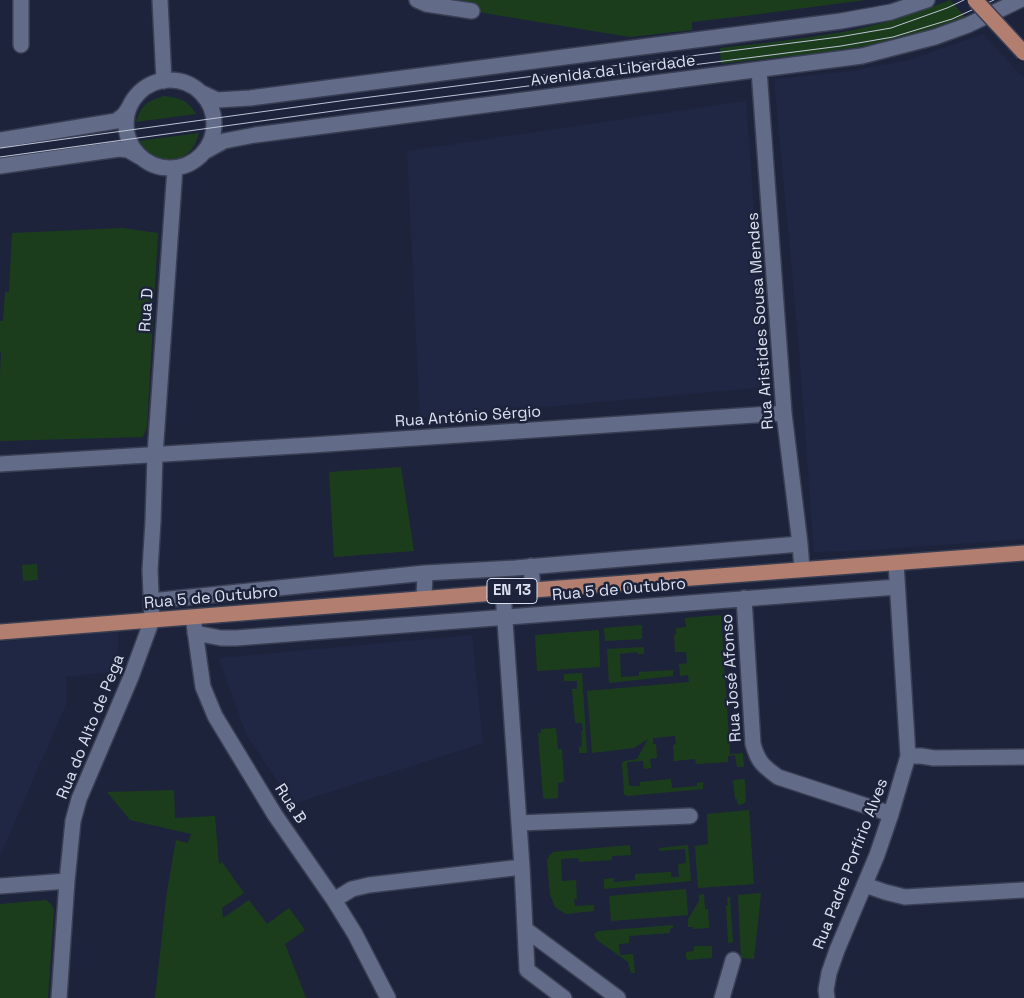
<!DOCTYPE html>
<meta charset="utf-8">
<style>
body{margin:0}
canvas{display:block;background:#1c233a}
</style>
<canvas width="1024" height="998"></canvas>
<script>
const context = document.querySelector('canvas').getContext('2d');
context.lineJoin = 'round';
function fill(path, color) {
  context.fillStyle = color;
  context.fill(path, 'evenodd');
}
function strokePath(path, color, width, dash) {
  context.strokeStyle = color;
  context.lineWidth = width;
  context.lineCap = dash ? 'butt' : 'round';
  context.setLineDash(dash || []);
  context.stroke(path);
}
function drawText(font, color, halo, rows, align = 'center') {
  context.font = font + ' "Space Grotesk",sans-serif';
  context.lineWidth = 5;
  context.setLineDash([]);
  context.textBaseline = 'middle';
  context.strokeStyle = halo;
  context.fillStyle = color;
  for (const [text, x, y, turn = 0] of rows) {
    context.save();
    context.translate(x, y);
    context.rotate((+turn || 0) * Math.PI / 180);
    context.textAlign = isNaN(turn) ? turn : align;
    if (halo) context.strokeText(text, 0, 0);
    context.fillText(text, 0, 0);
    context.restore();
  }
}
fill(new Path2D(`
 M983,34L1024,78V539L870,550L814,552L798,335L774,79L851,71L910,60Z
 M746,101L767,387L420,418L407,151Z
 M118,631V650L113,672L66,677L67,702L0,856V642Z
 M472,635L483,743L293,804L246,734L219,658Z`), '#1f2745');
fill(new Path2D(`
 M464,0H865L752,15L692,22V30L630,37L472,11L459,5Z
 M950,0L965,17C937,27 910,37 881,43C829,53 774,57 721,64L720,48C766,43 813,38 858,29C889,22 920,12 950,0Z
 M164,96C181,98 187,100 196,114L136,122C142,104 146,102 164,96Z
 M199,133C197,139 195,146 190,151C174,167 149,161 139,141Z
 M123,228L158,233L147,427L143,437L0,441V376L1,352H0V321H3L5,292H9L12,233Z
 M401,467L414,551L334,557L329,472Z
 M37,564L38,580L23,581L22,565Z
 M721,615L730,753L728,754L743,753L744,767H737L735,755L728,756V762L696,764L695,759L674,761L673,745L676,744L675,736L653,738V744H656L657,758L650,759L651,768L644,769L643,761L627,762L629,786H640V782L671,779L672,788L697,786V783L703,782V789L627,796L624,794L622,764L624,761L637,759L648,739L634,748L592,753L587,691L689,682L688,675L680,676L679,664L687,663L686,652H675L674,635H676V628L686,627L685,618Z
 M642,625V639L605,641L604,628Z
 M599,630L600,667L537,671L535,635Z
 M644,647V654H638L637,652L620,654L621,677L639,676V672L673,670V676L609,683L607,649Z
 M582,673L587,753H579V747L582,746L581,731H583L582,723H575L572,689H577V681H564V674Z
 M556,728L558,749H562L564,782L558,783V798L545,799L543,797L538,733H541V729Z
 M745,779L746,801L743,804L738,805L737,799H735L733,780Z
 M174,790L175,818L215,816L219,865L222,862L244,893L222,908L223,918L249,900L267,924L289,908L305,930L285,944L306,998H155L167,891L176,840L188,843L191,834L130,820L107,792Z
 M749,810L754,884L698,888L695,846L708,844L707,814Z
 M630,845L631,855L612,856V860L579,862L578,858L561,859L562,881L576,880L577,899H574L575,906L594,905V911L566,914L555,907L550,895L547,861L549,856L553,852Z
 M688,845L691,881L604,889V879L614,878V882L635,880V874L671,872V877H679L678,864L686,863L685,849L659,851V848Z
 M686,889L688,915L611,921L609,896Z
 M761,893L754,959L741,958L738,895Z
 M704,894L705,909H708L709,928L693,929V927H688V919L699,901V895Z
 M727,897H730L733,942L728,943L726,906L728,905Z
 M46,900L51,904L54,910L48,998H0V904Z
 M673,925V928L670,929V933L629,936V943L619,944L620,955L633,954L635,973H631L628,962L597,940L594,935L596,932L599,931Z
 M694,946H712V958L688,960L686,958V952L694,951Z`), '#1c3d1c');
const minor = new Path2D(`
 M160,0L164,81
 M417,0L426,4L472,11
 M21,45V0
 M759,70L784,413L800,544L802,569
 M126 124a44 44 0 1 1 88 0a44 44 0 1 1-88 0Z
 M200,92L217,100L250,98L841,21L891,12L927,0
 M0,140L116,121L124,115L130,106
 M204,152L224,141L255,135L862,56L935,37L968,25L1020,0
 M0,166L119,149L128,150L140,157
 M0,464L312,445L784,413
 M531,566L533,590
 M503,592L522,867L527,970L564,998
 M424,598L425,573L515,568L800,544
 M744,598L753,744C758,762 763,766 778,777L891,814
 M151,601L425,573
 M194,624L203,687L215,716L275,815L334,900L355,934L388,998
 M195,633L221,638H236L897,587
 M908,756H921L934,758L1024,757
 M519,823L690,816
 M865,885L885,892L905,897L1024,890
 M0,886L67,881
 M334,900L352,889L369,885L522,867
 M525,929L618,998
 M59,998L67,881L73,821L79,799L131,677L152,620L150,570L153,521L155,455L175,168
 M722,998L733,960
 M827,998L826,990L829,973L837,950L877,855L891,814L908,756L896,563`);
const major = new Path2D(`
 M0,632L533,590L1024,553`);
strokePath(minor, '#393e53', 18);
strokePath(major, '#393e53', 18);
strokePath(minor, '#626b87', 15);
strokePath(major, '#b17e6f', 15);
strokePath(new Path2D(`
 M0,148L347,100L839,37L891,28L947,8L964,0
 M0,157L348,109L841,46L893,37L952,19L994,0`), '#bec4d5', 1);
const majorBridge = new Path2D(`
 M975,0L1024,53`);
strokePath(majorBridge, '#393e53', 18, []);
strokePath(majorBridge, '#b17e6f', 15);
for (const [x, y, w] of [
 [512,591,50]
]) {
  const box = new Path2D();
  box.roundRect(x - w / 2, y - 12.5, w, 25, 4);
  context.fillStyle = '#1c233a';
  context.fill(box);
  strokePath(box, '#dbe1f1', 1);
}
drawText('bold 15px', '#dbe1f1', null, [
 ["EN 13",512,591]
]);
drawText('16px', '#dbe1f1', '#1c233a', [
 ["Avenida da Liberdade",613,71,-7],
 ["Rua D",147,310,-86],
 ["Rua Aristides Sousa Mendes",761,321,-94],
 ["Rua António Sérgio",468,417,-4],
 ["Rua 5 de Outubro",619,590,-5],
 ["Rua 5 de Outubro",211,598,-5],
 ["Rua José Afonso",732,678,-94],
 ["Rua do Alto de Pega",91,727,-68],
 ["Rua B",290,804,57],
 ["Rua Padre Porfírio Alves",851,864,-69]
]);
</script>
